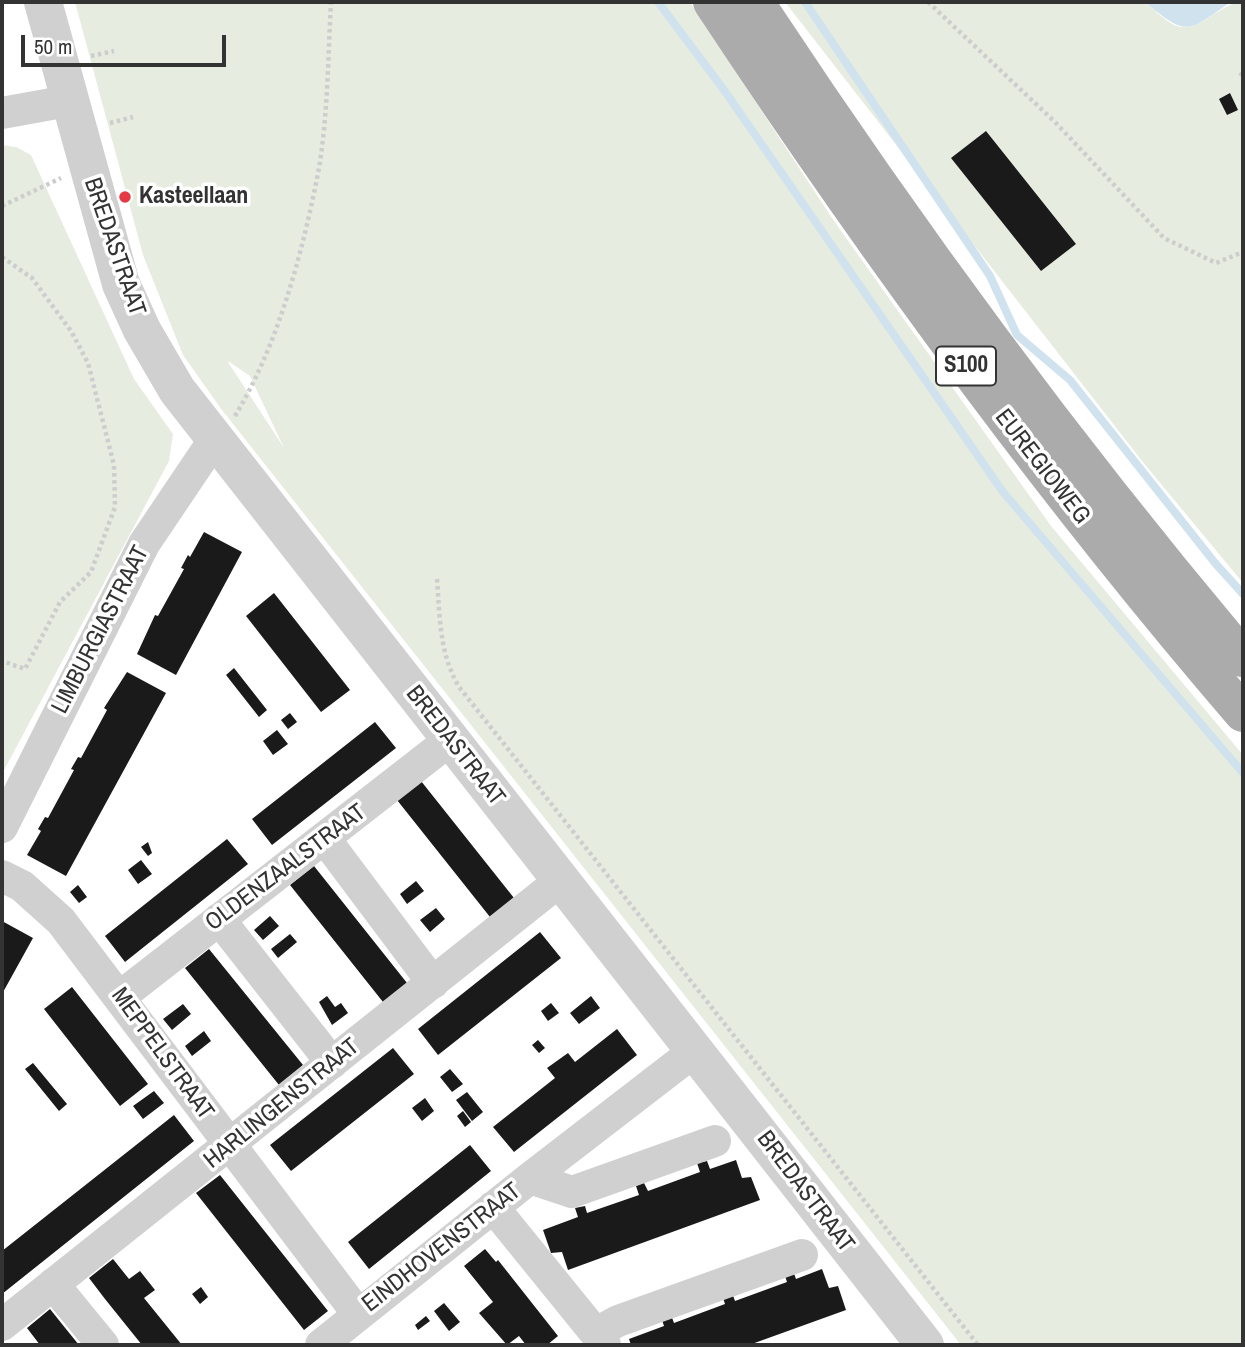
<!DOCTYPE html>
<style>
body{margin:0}
#map{position:relative;width:1245px;height:1347px;overflow:hidden;background:#fff;font-family:"Archivo Narrow",sans-serif}
canvas{display:block}
.frame{position:absolute;inset:0;border:4px solid #333;pointer-events:none}
.scale{position:absolute;left:21px;top:35px;width:205px;height:32px;box-sizing:border-box;border:4px solid #333;border-top:0;padding-left:9px;font-size:21px;line-height:24px;white-space:nowrap;color:#333;-webkit-text-stroke:5px #fff;paint-order:stroke}
</style>
<div id="map">
<canvas width="1245" height="1347"></canvas>
<div class="frame"></div>
<div class="scale">50 m</div>
</div>
<script>
const context = document.querySelector('canvas').getContext('2d');
context.lineJoin = 'round';
function fill(path, color) {
  context.fillStyle = color;
  context.fill(path, 'evenodd');
}
function strokePath(path, color, width, dash) {
  context.strokeStyle = color;
  context.lineWidth = width;
  context.lineCap = dash ? 'butt' : 'round';
  context.setLineDash(dash || []);
  context.stroke(path);
}
function drawText(font, color, halo, rows, align = 'center') {
  context.font = font + ' "Archivo Narrow",sans-serif';
  context.lineWidth = 7;
  context.setLineDash([]);
  context.textBaseline = 'middle';
  context.strokeStyle = halo;
  context.fillStyle = color;
  for (const [text, x, y, turn = 0] of rows) {
    context.save();
    context.translate(x, y);
    context.rotate((+turn || 0) * Math.PI / 180);
    context.textAlign = isNaN(turn) ? turn : align;
    if (halo) context.strokeText(text, 0, 0);
    context.fillText(text, 0, 0);
    context.restore();
  }
}
fill(new Path2D(`
 M75,2H690L834,221L1051,526L1243,755V1345H961L222,410L183,355L143,255ZM228,361L250,376L284,448L228,362Z
 M785,2H1145C1154,9 1162,18 1172,24C1197,38 1219,2 1243,2V583L1142,461Z
 M2,145L16,147L31,155L134,379L173,434L169,461L2,774Z`), '#e6ecdf');
fill(new Path2D(`
 M1145,2H1231C1187,32 1188,38 1145,2Z`), '#cfe2ee');
strokePath(new Path2D(`
 M658,2L724,90L1003,492L1243,773
 M805,2L990,276L1017,335L1070,380L1215,563L1243,594`), '#cfe2ee', 8);
fill(new Path2D(`
 M1230,93L1238,110L1227,115L1219,99Z
 M986,131L1076,244L1041,271L951,158Z
 M204,532L242,552L176,675L137,654L155,615L158,616L184,569L181,568L188,555L190,557Z
 M274,593L350,690L321,712L246,616Z
 M234,668L267,710L259,717L226,675Z
 M127,672L166,693L66,876L27,855L41,831L38,829L45,817L48,818L74,770L71,769L78,757L81,758L107,710L104,708Z
 M290,713L297,722L288,729L281,720Z
 M375,722L396,748L272,845L252,819Z
 M277,730L288,744L273,755L263,741Z
 M421,781L514,898L490,917L397,800Z
 M227,839L248,864L125,962L105,936Z
 M148,842L152,853L148,856L141,847Z
 M141,860L152,874L138,884L128,870Z
 M314,866L407,983L383,1002L290,885Z
 M416,881L424,891L407,904L400,894Z
 M78,885L87,897L79,903L70,892Z
 M436,908L445,919L430,932L420,920Z
 M270,916L279,926L263,940L254,930Z
 M2,921L33,938L2,994Z
 M540,932L561,958L438,1055L418,1029Z
 M290,934L297,942L278,958L271,949Z
 M209,949L303,1065L279,1085L185,968Z
 M72,987L148,1084L120,1106L44,1009Z
 M327,996L335,1007L341,1003L348,1013L332,1025L319,1002Z
 M591,996L600,1008L579,1024L570,1013Z
 M551,1003L559,1013L548,1021L541,1011Z
 M183,1004L191,1014L172,1030L163,1019Z
 M617,1029L637,1055L514,1152L493,1127L555,1078L547,1068L568,1053L575,1062Z
 M204,1031L211,1041L192,1056L185,1046Z
 M538,1040L545,1048L539,1053L532,1045Z
 M393,1048L414,1074L291,1171L270,1145Z
 M33,1063L67,1104L59,1111L25,1069Z
 M450,1069L463,1084L452,1092L440,1077Z
 M154,1091L164,1103L143,1119L133,1106Z
 M467,1092L483,1112L472,1121L456,1100Z
 M425,1098L434,1111L422,1121L412,1108Z
 M463,1111L471,1122L465,1127L457,1116Z
 M174,1115L194,1141L2,1294V1251Z
 M470,1145L491,1171L369,1269L348,1242Z
 M736,1160L742,1178L751,1177L760,1200L568,1270L562,1252L551,1253L543,1230L578,1217L575,1208L585,1206L587,1213L639,1195L636,1186L644,1183L648,1191L700,1172L697,1163L707,1161L710,1169Z
 M220,1175L328,1311L304,1330L196,1193Z
 M485,1249L496,1262L498,1260L558,1336L547,1345H526L519,1336L507,1345L479,1313L493,1302L464,1266Z
 M113,1259L129,1279L140,1271L155,1290L144,1298L182,1345H142L105,1299L89,1278Z
 M822,1269L829,1288L838,1286L846,1310L749,1345H631L629,1339L664,1326L661,1317L671,1315L674,1323L725,1304L722,1295L732,1293L735,1301L787,1282L784,1273L793,1271L796,1279Z
 M201,1287L208,1297L200,1304L192,1294Z
 M444,1303L460,1322L449,1331L434,1311Z
 M50,1309L66,1329L79,1345H40L27,1328Z
 M426,1316L430,1321L418,1330L415,1325Z`), '#1a1a1a');
strokePath(new Path2D(`
 M928,2L1054,121L1164,238L1216,263L1243,252
 M91,56L114,51
 M1240,76L1243,72
 M110,123L133,117
 M2,206L61,178
 M2,257L32,278L71,331L88,363L114,465L115,507L91,572L60,602L25,669L2,661
 M235,416C279,343 303,251 319,168C328,114 328,56 331,2
 M437,579C440,617 439,653 459,687L978,1345`), '#cdcdcd', 4.5, [3.5, 3.5]);
strokePath(new Path2D(`
 M2,113L68,101
 M2,827L144,544L214,440
 M325,839L433,983
 M2,876L22,886L61,921L358,1314
 M219,919L332,1063
 M121,996L450,740
 M530,1178L572,1192L715,1141
 M493,1207L605,1345
 M53,1284L103,1345
 M2,1325L561,880
 M596,1333L618,1321L802,1255
 M321,1345L530,1178L696,1050`), '#d0d0d0', 32);
strokePath(new Path2D(`
 M43,2L121,284L142,330L177,390L925,1345`), '#d0d0d0', 38);
strokePath(new Path2D(`
 M712,2C875,249 1050,489 1243,713
 M755,2C905,230 1067,450 1243,658`), '#ababab', 38);
for (const [x, y, r, color] of [
 [125,197,7,"#e63946"]
]) {
  const dot = new Path2D();
  dot.arc(x, y, r, 0, 2 * Math.PI);
  context.fillStyle = color;
  context.fill(dot);
  strokePath(dot, '#fff', 2.5);
}
for (const [x, y, w] of [
 [966,366,60]
]) {
  const box = new Path2D();
  box.roundRect(x - w / 2, y - 19.5, w, 39, 5);
  context.fillStyle = '#fff';
  context.fill(box);
  strokePath(box, '#333', 2);
}
drawText('bold 23px', '#333', null, [
 ["S100",966,366]
]);
drawText('bold 24px', '#333', '#fff', [
 ["Kasteellaan",139,197]
], 'left');
drawText('24px', '#333', '#fff', [
 ["BREDASTRAAT",114,247,71],
 ["EUREGIOWEG",1042,467,52],
 ["LIMBURGIASTRAAT",101,630,-63],
 ["BREDASTRAAT",455,746,52],
 ["OLDENZAALSTRAAT",286,868,-37],
 ["MEPPELSTRAAT",162,1054,54],
 ["HARLINGENSTRAAT",282,1104,-39],
 ["BREDASTRAAT",805,1192,53],
 ["EINDHOVENSTRAAT",442,1248,-38]
]);
</script>
